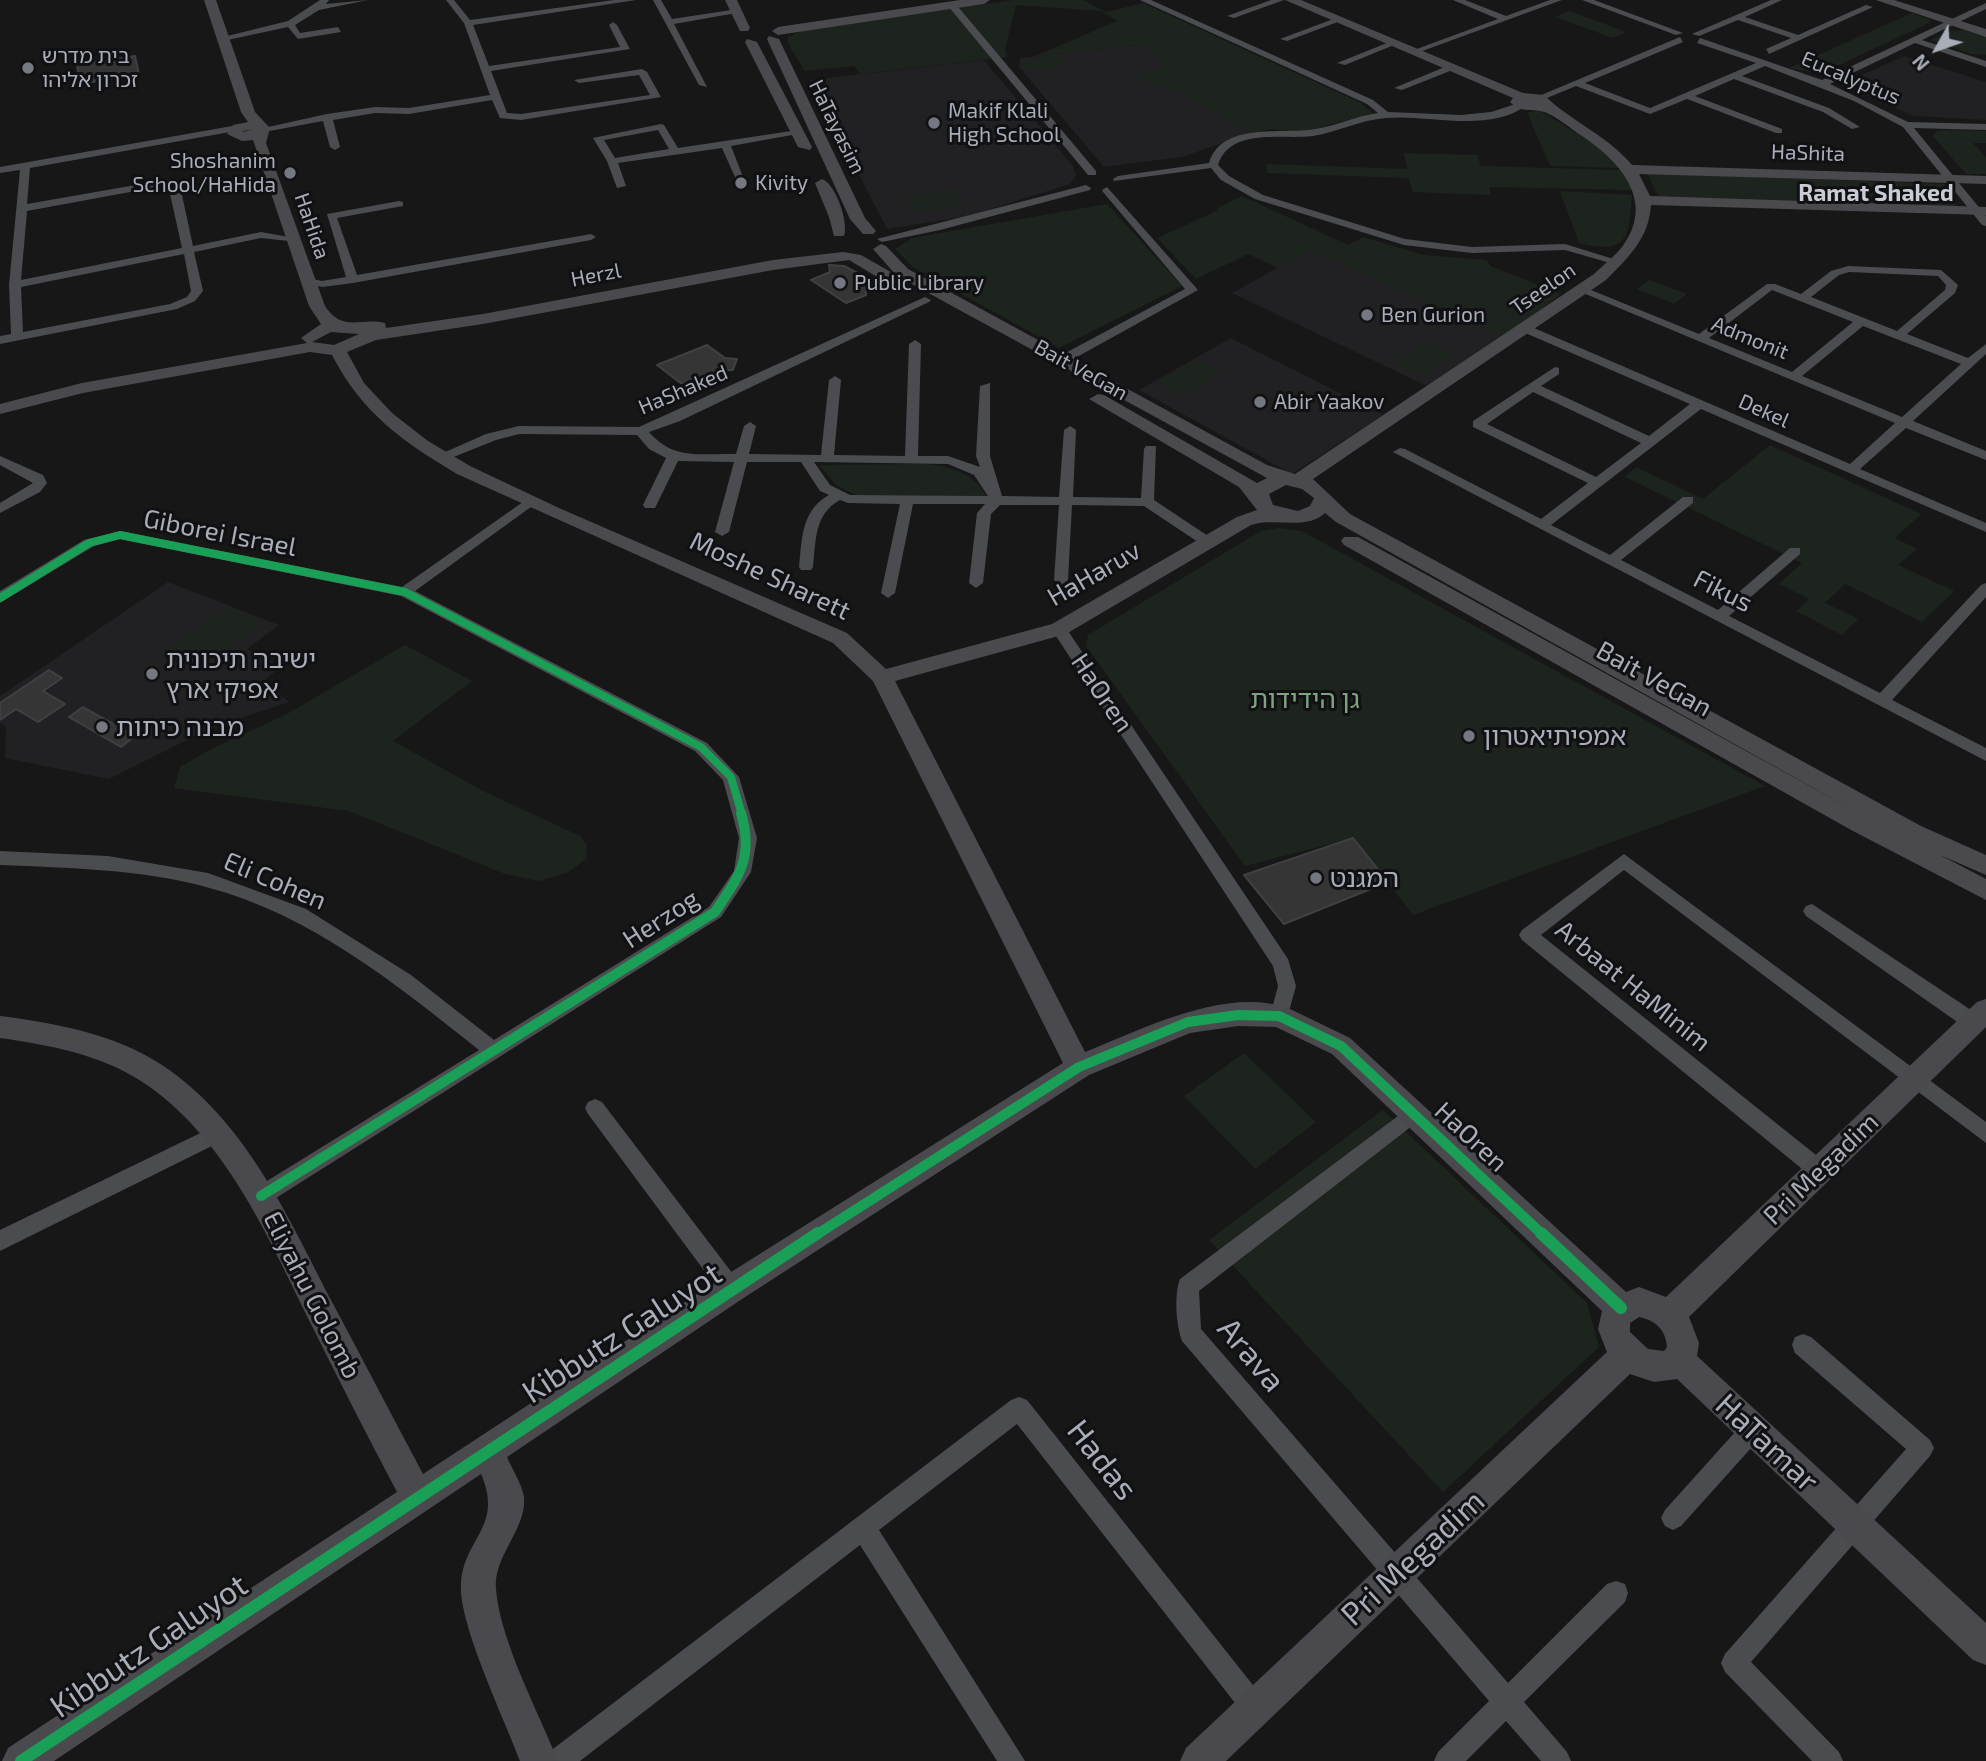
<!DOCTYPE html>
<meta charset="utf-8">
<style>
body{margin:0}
#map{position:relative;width:1986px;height:1761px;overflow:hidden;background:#171717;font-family:"Exo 2",sans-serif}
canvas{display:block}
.north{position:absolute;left:1902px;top:14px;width:70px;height:70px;-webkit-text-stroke:5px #111113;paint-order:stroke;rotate:230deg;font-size:19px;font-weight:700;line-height:28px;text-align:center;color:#a8adb8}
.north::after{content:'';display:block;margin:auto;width:24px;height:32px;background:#a8adb8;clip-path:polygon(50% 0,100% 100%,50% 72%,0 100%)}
</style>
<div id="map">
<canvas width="1986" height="1761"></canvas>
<div class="north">N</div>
</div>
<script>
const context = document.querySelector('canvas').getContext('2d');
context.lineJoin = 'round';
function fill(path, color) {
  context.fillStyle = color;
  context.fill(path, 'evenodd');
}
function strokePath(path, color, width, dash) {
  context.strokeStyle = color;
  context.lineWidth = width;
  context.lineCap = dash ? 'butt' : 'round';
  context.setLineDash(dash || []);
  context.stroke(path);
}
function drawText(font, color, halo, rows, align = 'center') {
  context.font = font + ' "Exo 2","Noto Sans Hebrew",sans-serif';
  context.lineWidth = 6;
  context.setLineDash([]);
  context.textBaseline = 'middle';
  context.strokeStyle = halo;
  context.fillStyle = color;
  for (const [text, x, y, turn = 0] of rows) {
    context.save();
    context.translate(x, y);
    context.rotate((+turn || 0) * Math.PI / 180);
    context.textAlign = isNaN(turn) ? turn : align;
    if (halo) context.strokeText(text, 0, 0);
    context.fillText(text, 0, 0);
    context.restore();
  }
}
fill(new Path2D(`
 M1145,44L1166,67L1135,77L1176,92L1252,133L1182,157L1104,167L1019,67L1020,58Z
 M1904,56L1986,82V120L1913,116L1842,84Z
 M984,60L1073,166L1076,175L1070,184L969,216L887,229L810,80Z
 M1310,250L1505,337L1429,387L1232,293Z
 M1231,338L1383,415L1292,474L1139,390Z
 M168,582L279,625L247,649L281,667L263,681L289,702L209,729L109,779L5,758L6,727L0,723V696Z`), '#212123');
fill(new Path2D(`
 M1013,0H1083L1106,12L1143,3L1361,103L1373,113L1303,132L1270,129L1252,133L1176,92L1134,77L1166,67L1145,44L1055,54L1070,62L1038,73L1021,65L1049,55L1033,57L1117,21L1101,11L1016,5L1005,49L1007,57L860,74L854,66L805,71L787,42L788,37L803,30Z
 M1569,11L1627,32L1613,38L1555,17Z
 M1912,13L1933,21L1820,74L1789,68Z
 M1963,30L1986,36V55L1971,54L1930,40L1950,31Z
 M1540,111L1601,148L1621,168L1550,166L1527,112Z
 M1942,130L1986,131V143H1973L1986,157V174H1966L1933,136L1936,131Z
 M1404,153L1477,155L1481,166L1623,170L1632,190L1489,187L1491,195L1413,192L1408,178L1267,173L1266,164L1407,169Z
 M1647,173L1944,184L1957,207L1659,198Z
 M954,189L965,205L914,213L905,196Z
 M1560,191L1632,195C1629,239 1627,255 1579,243Z
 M1242,196L1348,245L1363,237L1424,255L1487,260L1490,266L1561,294L1505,337L1310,250L1278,268L1248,254L1196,279L1157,238L1219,210L1217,208Z
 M1107,204L1182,286L1059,348L913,267L895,249L912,238Z
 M1649,280L1687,294L1674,304L1637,289Z
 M1427,342L1455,355L1421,376L1393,363Z
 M1196,360L1222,373L1183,396L1157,381Z
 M1770,445L1921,514L1895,538L1917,549L1898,565L1954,591L1922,622L1845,584L1825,603L1858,619L1842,635L1796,611L1809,599L1779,584L1802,563L1625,477L1636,467L1703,499Z
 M926,464C952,467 972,472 987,496L856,495L837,486L819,465Z
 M1279,528L1302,531L1765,786L1413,915L1353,838L1245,866L1086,646L1088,635L1261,531Z
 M229,607L262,624L201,667L168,649Z
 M405,645L472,681L393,741L483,791L580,836L587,845L586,859L569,872L540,881L505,874L349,811L174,788L180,767L211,749L287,714Z
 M1244,1053L1316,1122L1255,1169L1184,1096Z
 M1383,1110L1587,1303L1599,1347L1443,1492L1209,1240Z`), '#1d241e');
const building = new Path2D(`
 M135,56L139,74L80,84L77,65Z
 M829,265L844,266L861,275L865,281L866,295L846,303L811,280L830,272Z
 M707,345L725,358L737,359L733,370H717L682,384L657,365Z
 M49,670L62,678L43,691L65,704L38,722L16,709L0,720V703Z
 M83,707L135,736L121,747L69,717Z
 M1353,838L1388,882L1284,924L1244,875Z`);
fill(building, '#353536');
strokePath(building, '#3f4043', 2);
fill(new Path2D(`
 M320,0H329L326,4L368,0L319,10L295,25L300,33L338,27L341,32L298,39L288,27L223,41L219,38L288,21Z
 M446,0H454L470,20L614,0H636L473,25L489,66L620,47L609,25L613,22L617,25L630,49L491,71L507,113L521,114L650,95L639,75L579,83L574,80L642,69L647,72L661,97L521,120L500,118L492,100L409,114L375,113L333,120L340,147L335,150L330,147L323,121L259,133V129L327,114L375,107L409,108L490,95L464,23Z
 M653,0H661L672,19L738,9L742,12L674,24L707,87L699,85Z
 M1140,0H1151L1373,100L1388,112L1461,115L1491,112L1522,102L1527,105C1488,134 1430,114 1386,118C1360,120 1338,132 1313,136C1283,140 1230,127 1218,165L1229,176L1263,195L1405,239L1472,247L1565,244L1623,262L1617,265L1565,250L1472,253L1404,245L1255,199L1221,180L1211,168L1114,181L1113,179L1118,176L1209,163C1222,121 1281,135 1315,129C1336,126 1356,116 1378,113L1367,104Z
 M1271,0H1284L1234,18L1227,16Z
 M1453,0H1465L1506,16L1550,0H1562L1414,54V50L1498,19Z
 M1582,0H1594L1683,33L1676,35Z
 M1771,0H1782L1745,17L1798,35L1866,5L1873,7L1769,54L1766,49L1791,38L1738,20L1699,36L1692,34Z
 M948,2H954L1096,171V175H1088L948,6Z
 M1986,3V9L1922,40L1986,61V67L1915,43L1830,84L1908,122L1986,124V130L1914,128L1986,216V226L1982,225L1903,127L1854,101L1765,66L1742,76L1829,108L1860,127L1852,129L1823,112L1734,79L1695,96L1782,129V133H1776L1687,99L1650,114L1576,86L1542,100L1534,98L1680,37L1683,42L1585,83L1650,108L1756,63L1697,43L1700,38L1822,80Z
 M1336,18L1343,20L1287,41L1280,39Z
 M1392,41L1399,43L1345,65L1337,63Z
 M1452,64L1457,67L1455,69L1402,90L1394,88Z
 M661,124L664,125L678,148L798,130L803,133L731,146L743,177H735L722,148L618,163L626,186L617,188L607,161L593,138ZM658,130L669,149L615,158L604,140Z
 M238,125L241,126V130L30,168L27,204L170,179L180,186L193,246L261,232L289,237V241L261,238L194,252L203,291L195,301L177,309L0,344V336L11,334L9,285L20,170L0,173V167ZM168,185L182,248L21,280L27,211ZM184,254L191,291L187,297L170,304L23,332L21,287Z
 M1086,185L1091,188L1090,190L940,230L882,242L877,239Z
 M1107,187L1198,290L1066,363H1058V357L1185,289L1103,192L1102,190Z
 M399,201L403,202V206L337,218L357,275L591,234L596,237L591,240L353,283L322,287L304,283L302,281L308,278L322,281L346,277L327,214Z
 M1848,266L1941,270L1958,285L1955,293L1907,334L1968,358L1986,344V354L1913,421L1986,451V460L1906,428L1860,469L1986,523V532L1701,409L1551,525L1610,555L1683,497H1693V503L1621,560L1718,610L1790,548H1800V554L1729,616L1880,693L1981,585L1986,583V597L1892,700L1986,748V761L1393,452L1400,448L1405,449L1541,519L1588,483L1473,427V421L1555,367L1559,368V374L1541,386L1649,436L1690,404L1523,332V326L1527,325L1850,464L1895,423L1576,290L1586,288L1699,334L1767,284H1775L1801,294L1831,271ZM1849,272L1938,276L1946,285L1945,290L1897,331L1811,297L1839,275ZM1772,290L1853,322L1792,372L1709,338ZM1863,326L1961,364L1902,417L1802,376ZM1533,392L1641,443L1596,477L1487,424Z
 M925,297L931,300L929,302L680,421L649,432C674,461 701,453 736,454L744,426L750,422L756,426L749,454L821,455L829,380L835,376L841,380L834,455L905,456L909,344L915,340L921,344L918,456H948L980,467L976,456L980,386L990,383V456L1002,496L1059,497L1064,430L1070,426L1076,430L1073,497L1141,498L1144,449L1146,446H1156L1154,500L1211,538V544H1201L1144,506L1072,505L1068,580L1061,585L1054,580L1059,505H1000L991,514L983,583L976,588L969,583L977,513L985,504H913L895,593L888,598L881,593L900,504L848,503L840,500C814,514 816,541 813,567L811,570H801L799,567C802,540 801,510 829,495L820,491L801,462H747L729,532L722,536L715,532L734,462L678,461L655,508H645L643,505L666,458L649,449L637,435L519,434L496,440L446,460L441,461L434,457L486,434L519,426L639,427ZM814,462L948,464L974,475L988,496L850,495L830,485Z
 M0,456L43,475L47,483L40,492L0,513V503L33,483L0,465Z
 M530,497L535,498V504L415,591L707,743L739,777L757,838L751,872L721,917L268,1203L261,1206L254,1203L251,1196L254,1189L479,1050C396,984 310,914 206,887C140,869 69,868 0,865V851L108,856L208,873L306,909L411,975L494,1040L709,907L734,871L739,838L723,780L695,751L401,596L120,539L94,546L0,603V591L84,540L120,531L402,587Z
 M1059,624L1064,625L1288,959L1296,986L1286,1022L1279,1024L1272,1022L1270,1016L1278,986L1273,966L1054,633L1052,629Z
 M1624,854L1986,1122V1143L1624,870L1541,935L1826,1163L1829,1170L1826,1177L1819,1179L1812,1177L1522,940L1519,935L1522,930Z
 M1812,904L1980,1016L1982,1022L1980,1028L1973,1030L1966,1028L1806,916L1803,911L1806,906Z
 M595,1099L602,1102L739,1282L742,1289L739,1296L731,1299L723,1296L588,1114L585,1108L588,1102Z
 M1414,1104L1421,1107L1424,1113L1421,1119L1199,1291L1201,1329L1508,1683L1607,1584L1616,1581L1625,1584L1628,1593L1625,1602L1524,1702L1567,1752L1571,1761H1541L1506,1721L1466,1761H1434L1438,1752L1489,1701L1182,1341C1176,1325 1174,1294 1180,1279Z
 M217,1125L224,1128L227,1134L224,1140L0,1251V1230Z
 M1803,1334L1811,1337L1930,1440L1934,1448L1930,1456L1751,1662L1839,1752L1843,1761H1812L1725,1672L1721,1663L1725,1654L1906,1449L1795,1353L1792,1345L1795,1337Z
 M1019,1397L1027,1400L1264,1699L1268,1708L1264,1717L1255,1721L1246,1717L1017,1424L879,1530L1025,1761H997L860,1545L580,1761H545L549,1752L1011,1400Z
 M1753,1417L1761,1421L1765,1429L1761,1437L1681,1526L1673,1530L1665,1526L1661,1518L1665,1510L1745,1421Z`), '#4b4c50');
fill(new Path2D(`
 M204,0H216L255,112L270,128L266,143L325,306C343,333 360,317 385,323L386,328L483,314L773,260L843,252L861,255L896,275L873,249L881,244L886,246L908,269L1267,465L1295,474L1594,274C1603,265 1614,257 1622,247C1656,202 1621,162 1582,136C1571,129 1553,113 1540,111C1528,109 1520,112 1510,102L1513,98L1285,0H1301L1523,93L1544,95C1569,120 1607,135 1632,165L1986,176V184L1639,174L1650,196L1986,207V215L1651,205C1649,238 1629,257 1606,280L1313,479L1350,514L1921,826L1986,855V875L1940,855L1986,879V900L1853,831L1344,545L1341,541L1344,537H1358L1853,810L1336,522L1325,513C1306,531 1275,517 1251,525L1066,634L895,681L1085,1052C1143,1029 1225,986 1288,1008L1350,1038L1626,1292L1639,1287L1666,1297L1977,1002L1986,999V1027L1689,1317L1699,1343L1697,1356L1986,1623V1665L1973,1660L1677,1379L1654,1382L1630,1374L1226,1761H1180L1186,1748L1607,1352L1598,1329L1602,1311L1332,1054L1276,1027L1238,1026L1190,1033L1089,1075L742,1299L507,1457C512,1469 522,1484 524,1497C527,1529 493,1556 496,1589C500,1641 538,1711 558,1761H520C505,1720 458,1623 461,1584C464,1537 504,1527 481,1474L54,1761H2L8,1748L397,1492C367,1435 338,1379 310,1322C267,1235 225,1136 141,1081C99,1054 49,1045 0,1038V1016C55,1023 115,1034 162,1065C245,1120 287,1215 331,1300C362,1358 392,1416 423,1474L720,1279L1063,1063L873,681L833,643L457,474C402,441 362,413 332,355L310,352L83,393L0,414V404L82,383L307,343L301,338L321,324L309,306L253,140L242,141L227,134L233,125L248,122L241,112ZM255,129L242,132L243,131ZM849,260L894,287H906L908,284L899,277L1267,478L1257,483L1104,395L1098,394L1089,399L1239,487L1257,510L1237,517L1052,624L886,669L847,633L559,508L470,466L428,441L392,413L364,383L347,352L376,340L483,324L773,270ZM331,332L359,334L334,345L312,342ZM1286,485L1302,489L1314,498L1310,506L1298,511L1273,505L1269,494ZM1639,1317C1655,1320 1666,1330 1667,1347L1664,1351L1648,1349L1630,1332V1323Z
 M725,0H737L750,28L748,31H740Z
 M960,0H990L984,4L778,35L772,31L778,27Z
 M1876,0H1894L1986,29V37Z
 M769,36L779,39L865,218L876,231L873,234H863L850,219L767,39Z
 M747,39L757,42L812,147L810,150L798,147L745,42Z
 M822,179C836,184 849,223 844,236H834L829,217L815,183Z`), '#4a4a4e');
strokePath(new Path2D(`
 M0,598L89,543L120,535L405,592L701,747L731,777L742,815`), '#1a9f57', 8);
strokePath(new Path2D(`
 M261,1196L715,912C739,876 754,858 741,813
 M816,1235L1079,1067L1188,1022L1238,1015L1279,1016L1341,1046L1543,1235`), '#1a9f57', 10);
strokePath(new Path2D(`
 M1541,1233L1621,1308
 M21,1761L818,1233`), '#1a9f57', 12);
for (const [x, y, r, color] of [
 [28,68,7,"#757880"],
 [934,123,7,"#757880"],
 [290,173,7,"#757880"],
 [741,183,7,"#757880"],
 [840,283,7,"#757880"],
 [1367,315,7,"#757880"],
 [1260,402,7,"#757880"],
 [152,674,7,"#757880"],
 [102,727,7,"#757880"],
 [1469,736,7,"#757880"],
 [1316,878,7,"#757880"]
]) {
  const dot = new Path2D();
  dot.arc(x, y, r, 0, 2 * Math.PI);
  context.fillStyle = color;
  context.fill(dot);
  strokePath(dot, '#111113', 2.5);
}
drawText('21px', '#a8adb8', '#111113', [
 ["בית מדרש",42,56],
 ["זכרון אליהו",42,80],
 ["Makif Klali",948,111],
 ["High School",948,135],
 ["Shoshanim",276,161,"right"],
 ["School/HaHida",276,185,"right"],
 ["Kivity",755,183],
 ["Public Library",854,283],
 ["Ben Gurion",1381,315],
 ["Abir Yaakov",1274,402]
], 'left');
drawText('21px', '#a8adb8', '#111113', [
 ["Eucalyptus",1851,78,23],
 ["HaTayasim",837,127,64],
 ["HaShita",1808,153,2],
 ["HaHida",312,226,71],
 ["Herzl",596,275,-11],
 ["Tseelon",1543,289,-35],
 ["Admonit",1750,338,22],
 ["Bait VeGan",1081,370,29],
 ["HaShaked",683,390,-23],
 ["Dekel",1764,411,24]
]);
drawText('bold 23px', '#c9ccd4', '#111113', [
 ["Ramat Shaked",1876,193]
]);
drawText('26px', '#a8adb8', '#111113', [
 ["Giborei Israel",220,533,11],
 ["HaHaruv",1094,574,-30],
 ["Moshe Sharett",770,576,25],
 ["Fikus",1723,591,27],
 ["Bait VeGan",1654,679,29],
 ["HaOren",1102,693,56],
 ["Eli Cohen",275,881,23],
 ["Herzog",661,919,-33],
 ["Arbaat HaMinim",1633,986,39],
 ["HaOren",1471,1137,43],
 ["Pri Megadim",1821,1169,-44],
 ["Eliyahu Golomb",312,1295,63]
]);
drawText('26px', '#a8adb8', '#111113', [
 ["ישיבה תיכונית",166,659],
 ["אפיקי ארץ",166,689],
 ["מבנה כיתות",116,727],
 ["אמפיתיאטרון",1483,736],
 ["המגנט",1330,878]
], 'left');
drawText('26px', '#7fa381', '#111113', [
 ["גן הידידות",1305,699]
]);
drawText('32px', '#a8adb8', '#111113', [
 ["Kibbutz Galuyot",622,1333,-33],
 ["Arava",1251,1355,50],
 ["HaTamar",1767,1443,43],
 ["Hadas",1102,1460,52],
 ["Pri Megadim",1413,1558,-43],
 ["Kibbutz Galuyot",149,1646,-34]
]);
</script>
